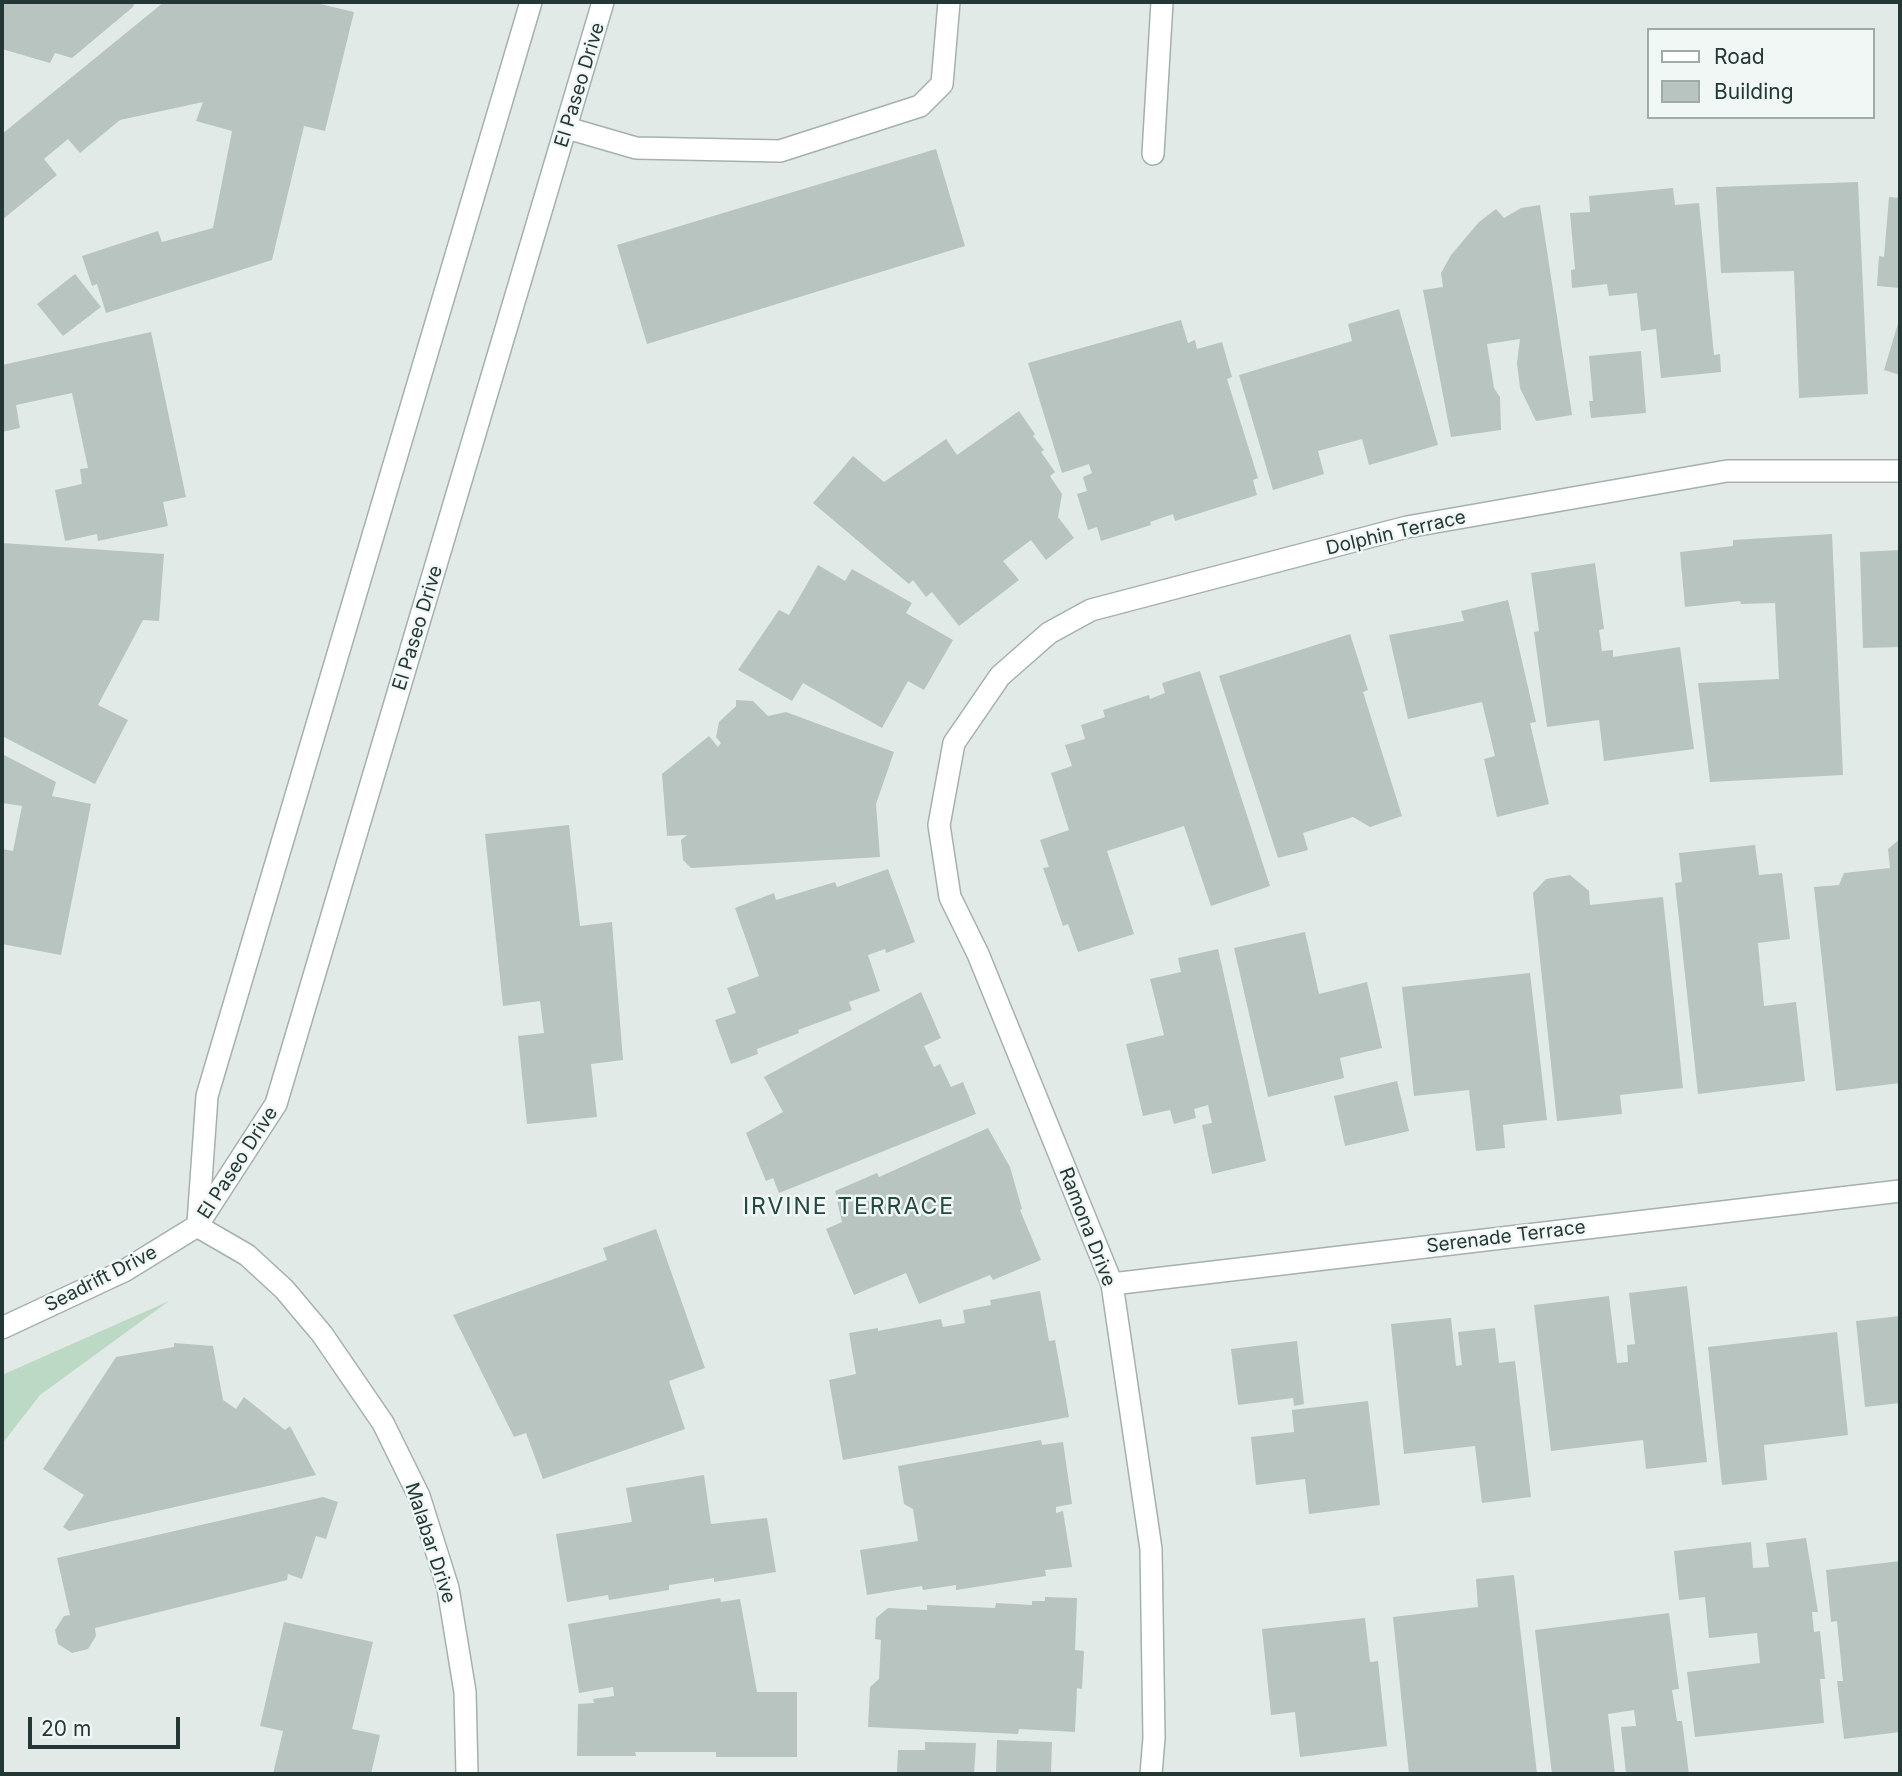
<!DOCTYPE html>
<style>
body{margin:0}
#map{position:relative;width:1902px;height:1776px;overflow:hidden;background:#e1eae7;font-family:Inter,sans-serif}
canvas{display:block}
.frame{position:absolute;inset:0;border:4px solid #233834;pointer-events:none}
.legend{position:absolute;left:1647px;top:28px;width:228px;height:91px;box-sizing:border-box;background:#f1f7f4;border:2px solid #9faba7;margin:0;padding:9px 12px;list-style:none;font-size:21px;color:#233834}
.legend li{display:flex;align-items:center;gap:14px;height:35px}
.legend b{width:35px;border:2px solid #9faba7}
.scale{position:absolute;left:28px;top:1717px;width:152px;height:32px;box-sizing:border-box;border:4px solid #233834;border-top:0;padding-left:9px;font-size:21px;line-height:24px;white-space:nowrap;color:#233834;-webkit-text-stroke:5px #f1f7f4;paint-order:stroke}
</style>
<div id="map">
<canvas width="1902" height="1776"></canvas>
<div class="frame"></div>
<ul class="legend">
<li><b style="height:9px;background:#fff"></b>Road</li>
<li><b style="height:19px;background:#b7c4c0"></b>Building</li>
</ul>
<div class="scale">20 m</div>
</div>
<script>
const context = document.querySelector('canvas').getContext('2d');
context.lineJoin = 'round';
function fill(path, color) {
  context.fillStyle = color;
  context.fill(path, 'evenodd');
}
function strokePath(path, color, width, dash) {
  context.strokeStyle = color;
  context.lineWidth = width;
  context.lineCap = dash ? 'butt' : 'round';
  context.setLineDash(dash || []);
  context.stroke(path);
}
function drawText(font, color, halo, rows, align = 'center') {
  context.font = font + ' Inter,sans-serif';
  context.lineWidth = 5;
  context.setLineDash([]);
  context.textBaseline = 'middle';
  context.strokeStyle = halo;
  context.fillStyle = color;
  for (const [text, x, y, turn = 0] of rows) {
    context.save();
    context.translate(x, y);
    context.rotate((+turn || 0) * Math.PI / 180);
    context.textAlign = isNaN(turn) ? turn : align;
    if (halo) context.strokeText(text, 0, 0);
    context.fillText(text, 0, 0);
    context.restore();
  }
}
fill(new Path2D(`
 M169,1301L40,1395L2,1444V1375Z`), '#bcd9c6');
fill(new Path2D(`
 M2,2H135L133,7L72,58L55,53L50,63L2,49Z
 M164,2H312L354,12L325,131L304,126L272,260L106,313L97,284L92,286L82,256L158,231L162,242L213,228L232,131L196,121L203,102L120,120L80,153L68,139L44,159L57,175L2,220V134Z
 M936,149L965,246L647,344L617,245Z
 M1858,182L1868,394L1799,398L1794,271L1721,273L1716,187Z
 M1673,188L1675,205L1699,203L1714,355L1720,354L1721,372L1661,378L1656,329L1641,331L1637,293L1609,296L1607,284L1572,288L1571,270L1575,269L1570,213L1590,212L1589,196Z
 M1889,197L1900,198V288L1877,286L1879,256L1884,257Z
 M1540,205L1572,415L1536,421L1520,388L1517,363L1520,339L1487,344L1494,388L1500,397L1501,430L1451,437L1423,290L1443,287L1441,273L1451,255L1479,222L1496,209L1504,218L1521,208Z
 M75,274L101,307L63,336L37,304Z
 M1399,309L1438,445L1369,465L1362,439L1318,451L1324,474L1273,490L1239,375L1352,341L1348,324Z
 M1900,317V375L1884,370Z
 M1181,320L1188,343L1195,340L1197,349L1222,342L1232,377L1227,379L1258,478L1253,480L1257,495L1175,521L1173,514L1150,522L1151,525L1101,541L1097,527L1088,530L1077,494L1087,491L1083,477L1092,473L1089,464L1062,473L1028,363Z
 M151,332L186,497L163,502L168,526L98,541L97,534L65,541L55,490L82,484L80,469L88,468L72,393L16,405L20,428L2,432V365Z
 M1641,351L1646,413L1591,418L1589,401H1593L1589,356Z
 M1019,411L1035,434L1033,436L1044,450L1041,452L1055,472L1050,476L1062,494L1058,517L1074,538L1046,560L1031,540L1003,561L1019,580L959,626L932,592L926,597L913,580L909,584L813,503L853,456L884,482L946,439L957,455Z
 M1832,534L1843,775L1710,782L1698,683L1779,679L1775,603L1741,604L1740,601L1685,607L1680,552L1733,546V540Z
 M2,543L164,554L159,621L143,620L98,705L128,720L95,784L2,736Z
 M1900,550V647L1863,648L1860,552Z
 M1595,563L1604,629L1599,630L1602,651L1613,650V657L1680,647L1694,749L1604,761L1599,720L1547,727L1534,632L1539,631L1531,573Z
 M818,565L845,581L852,569L912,603L906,613L953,640L924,690L908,681L882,728L803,683L792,701L738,670L779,610L789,615Z
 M1508,600L1536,722L1530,723L1549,804L1497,817L1484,759L1495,756L1482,702L1408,719L1389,635L1464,621L1461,611Z
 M1350,634L1368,690L1363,692L1402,816L1370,827L1353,817L1303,833L1308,850L1278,858L1219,676Z
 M1200,671L1270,886L1211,906L1184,826L1107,851L1134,934L1078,952L1068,924L1063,926L1043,868L1049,867L1040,840L1069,830L1051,773L1072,766L1065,745L1085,739L1081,725L1105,717L1103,710L1149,695L1150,699L1165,693L1162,683Z
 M736,700L753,701L768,716L786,712L894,752L876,804L880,857L691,868L683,860L681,840L687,835L667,836L662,774L709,736L718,747L721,743L716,737L719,722L736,706Z
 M2,754L56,782L52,796L91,804L61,955L2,944V849L13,851L22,806L2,803Z
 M569,825L580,926L612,922L623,1060L591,1064L597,1117L527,1124L518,1036L544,1033L540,1001L503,1006L485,834Z
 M1900,839V1083L1836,1091L1814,887L1839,885L1844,873L1890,868L1888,849Z
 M1755,845L1759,875L1782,873L1790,939L1758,943L1764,1006L1796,1002L1805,1081L1698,1094L1675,883L1682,882L1679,853Z
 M888,869L915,942L886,953L885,949L868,955L880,991L849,1002L852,1010L798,1030L799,1033L757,1049L758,1054L731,1064L715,1020L736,1013L727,988L759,976L735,908L774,893L776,900L835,882L837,887Z
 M1570,875L1589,891L1590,905L1663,897L1683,1088L1620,1095L1622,1114L1557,1121L1533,893L1546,879Z
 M1305,932L1319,994L1367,982L1382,1048L1340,1058L1344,1078L1268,1097L1234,948Z
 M1218,949L1266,1161L1212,1174L1202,1125L1212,1123L1208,1105L1194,1109L1196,1118L1174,1124L1170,1110L1143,1116L1126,1044L1164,1035L1150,979L1181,972L1178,958Z
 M1530,973L1547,1120L1503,1125L1505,1148L1476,1151L1469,1090L1414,1096L1402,987Z
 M921,992L941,1038L924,1046L934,1067L940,1064L951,1087L963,1082L976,1114L779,1193L773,1178L766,1181L746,1133L783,1112L764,1077Z
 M1397,1081L1409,1131L1345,1146L1334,1096Z
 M988,1128L1010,1167L1022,1209L1020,1210L1041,1260L993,1280L990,1275L919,1304L906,1273L854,1295L826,1229L842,1222L835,1191L877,1173L879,1177Z
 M656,1229L705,1368L669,1381L685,1429L543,1479L526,1433L514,1437L453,1315L607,1260L603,1248Z
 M1687,1286L1707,1462L1646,1469L1643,1440L1551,1451L1534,1305L1609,1296L1617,1363L1628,1362L1627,1345L1635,1344L1629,1293Z
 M1040,1291L1049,1341L1055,1340L1069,1417L843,1460L829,1380L856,1374L849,1333L878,1328V1331L941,1319L943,1327L965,1323L963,1310L991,1305L990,1300Z
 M1900,1316V1403L1865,1407L1856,1321Z
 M1451,1318L1456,1366L1462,1365L1458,1332L1495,1328L1499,1363L1515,1361L1531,1497L1482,1503L1475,1446L1404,1454L1391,1324Z
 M1837,1332L1848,1435L1764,1445L1767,1480L1722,1485L1708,1347Z
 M1297,1341L1304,1404L1294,1406L1293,1398L1238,1405L1231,1349Z
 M174,1343L213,1346L223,1400L236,1409L244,1397L285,1430L290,1426L316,1475L69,1531L63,1527L84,1495L43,1469L116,1357L174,1347Z
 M1368,1401L1380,1505L1309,1514L1305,1479L1256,1485L1251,1437L1294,1432L1292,1410Z
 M1041,1440L1042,1445L1063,1442L1072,1504L1056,1507V1513L1063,1511L1072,1567L1045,1570L1046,1576L956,1590V1585L923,1590L922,1586L867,1595L860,1550L918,1541L913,1509L904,1504L898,1466Z
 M704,1475L711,1524L767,1518L776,1572L714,1582V1578L669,1585V1590L609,1600L608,1595L567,1602L556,1534L632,1522L626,1488Z
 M323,1497L338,1502L326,1539L316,1536L302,1579L288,1574L287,1580L95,1628L96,1636L88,1649L72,1653L58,1644L55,1630L64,1616L70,1615L57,1558Z
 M1806,1538L1818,1612H1812L1814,1632L1820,1631L1825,1679H1820L1824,1723L1695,1737L1687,1672L1760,1663L1757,1633L1709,1638L1705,1597L1679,1600L1674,1551L1751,1542L1753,1568L1769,1567L1766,1543Z
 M1900,1561V1732L1844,1739L1837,1681H1843L1837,1621L1831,1622L1826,1570Z
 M1514,1575L1537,1774H1409L1393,1617L1478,1607L1476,1579Z
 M1045,1597L1077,1598L1075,1650L1084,1651L1082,1689L1077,1688L1075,1732L1019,1729L1018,1734L868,1727L870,1687L879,1679L881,1640L875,1639L876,1618L888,1608L927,1610V1605L995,1608L996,1603L1032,1605V1601H1045Z
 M720,1598L721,1602L740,1599L757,1692H797V1757H716V1752H635L636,1756H577L578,1704L594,1703L593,1699L614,1696L613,1687L579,1693L568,1624Z
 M1669,1613L1679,1689L1672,1690L1677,1721H1682L1689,1774H1626L1621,1727L1636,1726L1634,1710L1608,1714L1615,1774H1552L1535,1630Z
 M1365,1618L1370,1662L1378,1661L1387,1746L1300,1757L1295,1712L1271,1715L1262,1629Z
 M284,1622L373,1642L352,1729L380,1735L371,1774H273L283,1731L260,1726Z
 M997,1740L1052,1742L1051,1774H996Z
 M925,1742L976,1743L974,1774H897L898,1750H925Z`), '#b7c4c0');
const minor = new Path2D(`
 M567,128L636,148L780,151L920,106L942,84L949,2
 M1153,154L1162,2
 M198,1223L207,1096L531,2
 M197,1226L247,1255L284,1289L322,1334L383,1423L419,1496L448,1588L465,1692L467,1774
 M1112,1284L1900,1191
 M2,1328L124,1271L197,1226L276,1104L603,2
 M1151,1774L1154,1738L1151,1549L1112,1284L978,954L950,897L939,825L954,743L1000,676L1049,633L1091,610L1407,527L1727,471H1900`);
strokePath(minor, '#a4b1ae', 24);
strokePath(minor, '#fff', 21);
drawText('19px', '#233834', '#f1f7f4', [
 ["El Paseo Drive",580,85,-73],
 ["Dolphin Terrace",1396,533,-13],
 ["El Paseo Drive",418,628,-73],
 ["El Paseo Drive",238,1163,-57],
 ["Ramona Drive",1087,1227,69],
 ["Serenade Terrace",1506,1237,-7],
 ["Seadrift Drive",101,1279,-27],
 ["Malabar Drive",430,1543,72]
]);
context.letterSpacing = '2px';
drawText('23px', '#214842', '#f1f7f4', [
 ["IRVINE TERRACE",849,1207]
]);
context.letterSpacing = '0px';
</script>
